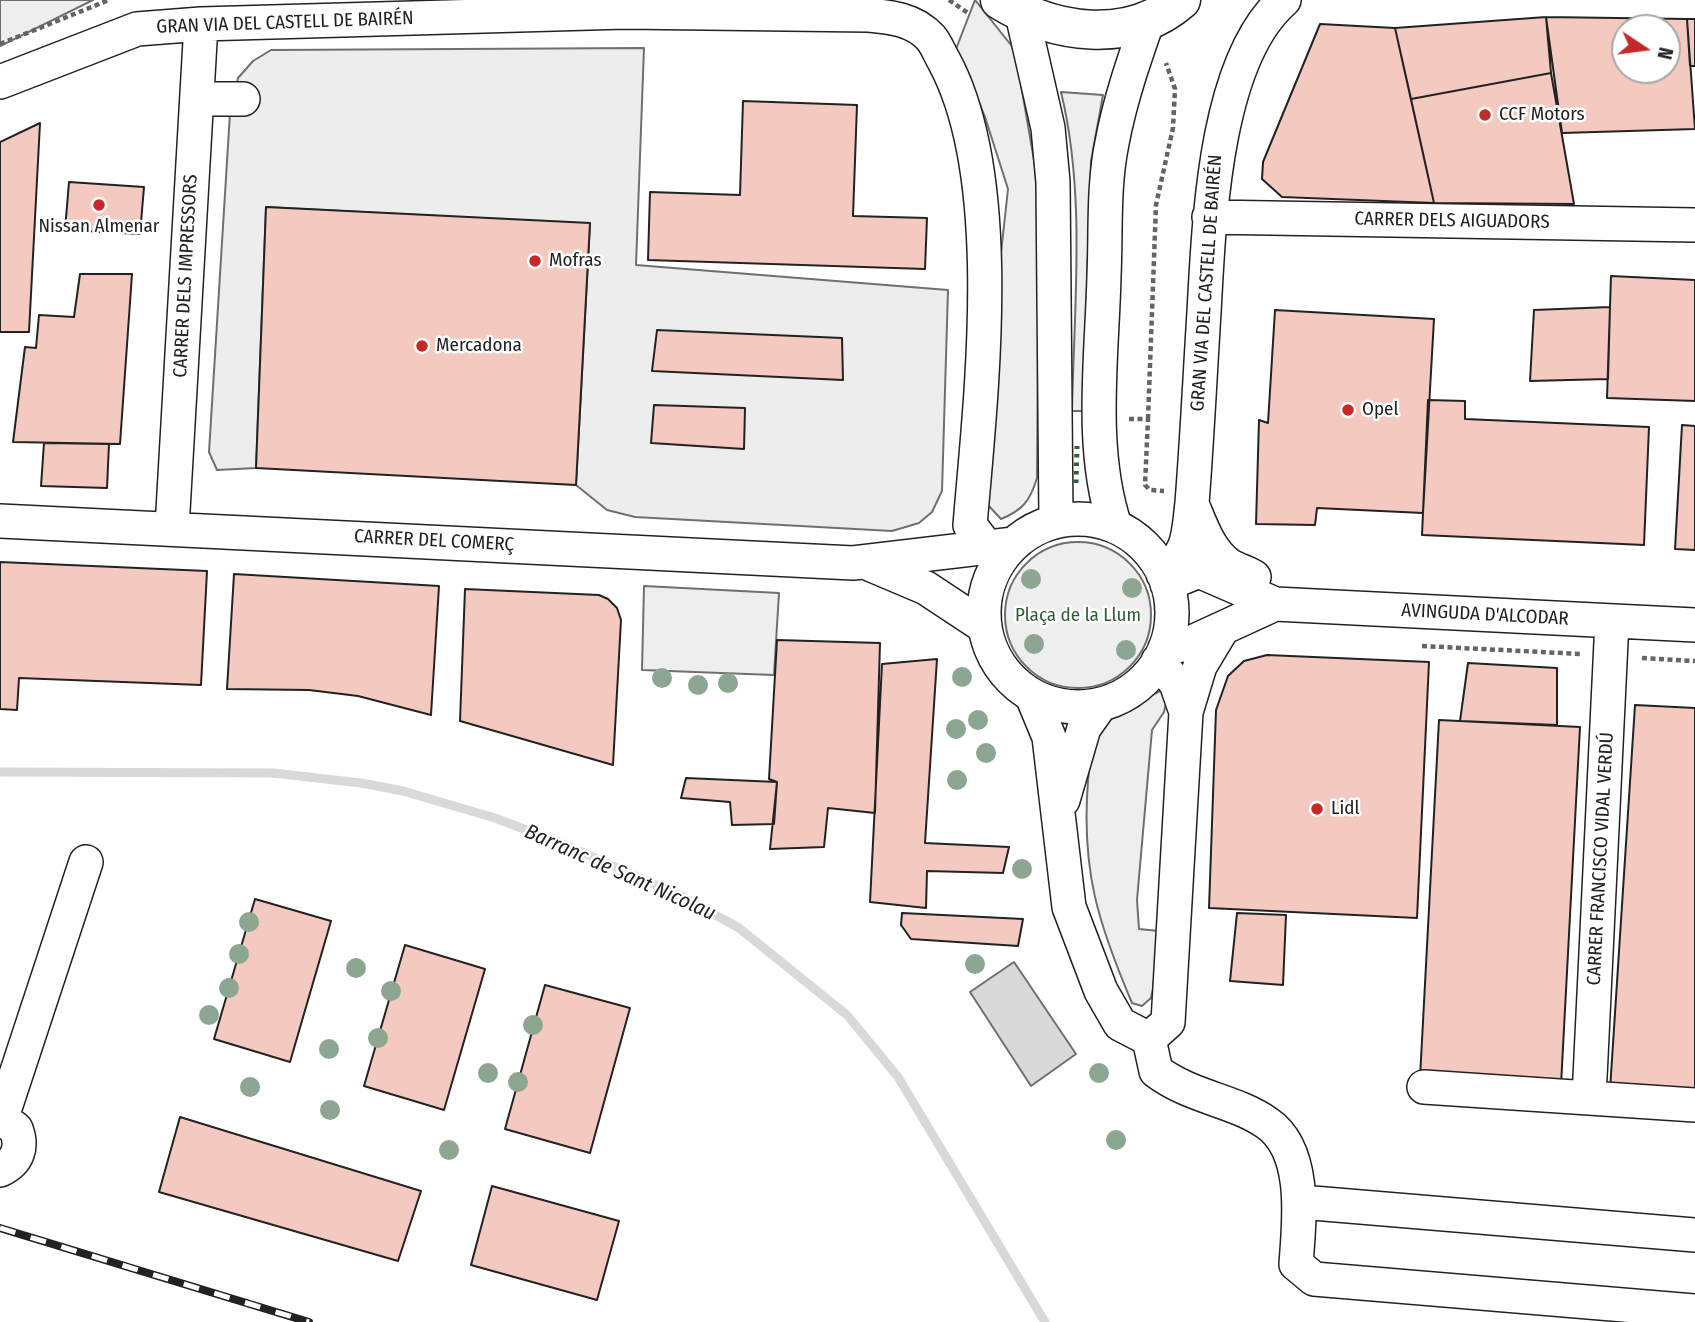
<!DOCTYPE html>
<meta charset="utf-8">
<style>
body{margin:0}
#map{position:relative;width:1695px;height:1322px;overflow:hidden;background:#fff;font-family:"Fira Sans Condensed",sans-serif}
canvas{display:block}
.north{position:absolute;left:1611px;top:14px;width:70px;height:70px;box-sizing:border-box;background:#fff;border:2px solid #a7a7a7;border-radius:50%;rotate:103deg;font-size:19px;font-weight:700;line-height:28px;text-align:center;color:#222}
.north::after{content:'';display:block;margin:auto;width:24px;height:32px;background:#c62828;clip-path:polygon(50% 0,100% 100%,50% 72%,0 100%)}
</style>
<div id="map">
<canvas width="1695" height="1322"></canvas>
<div class="north">N</div>
</div>
<script>
const context = document.querySelector('canvas').getContext('2d');
context.lineJoin = 'round';
function fill(path, color) {
  context.fillStyle = color;
  context.fill(path, 'evenodd');
}
function strokePath(path, color, width, dash) {
  context.strokeStyle = color;
  context.lineWidth = width;
  context.lineCap = dash ? 'butt' : 'round';
  context.setLineDash(dash || []);
  context.stroke(path);
}
function drawText(font, color, halo, rows, align = 'center') {
  context.font = font + ' "Fira Sans Condensed",sans-serif';
  context.lineWidth = 5;
  context.setLineDash([]);
  context.textBaseline = 'middle';
  context.strokeStyle = halo;
  context.fillStyle = color;
  for (const [text, x, y, turn = 0] of rows) {
    context.save();
    context.translate(x, y);
    context.rotate((+turn || 0) * Math.PI / 180);
    context.textAlign = isNaN(turn) ? turn : align;
    if (halo) context.strokeText(text, 0, 0);
    context.fillText(text, 0, 0);
    context.restore();
  }
}
const green = new Path2D(`
 M0,0H93L0,46Z
 M975,0L1015,50L1035,166L1039,217L1037,478C1030,501 1023,510 1001,519L988,505L996,398L1001,253L1008,189L985,117L956,49Z
 M1061,92L1103,95L1091,161L1083,411H1072C1074,306 1086,195 1061,92Z
 M1005 615a73 73 0 1 1 146 0a73 73 0 1 1-146 0Z
 M644,586L779,593L774,675L642,670Z
 M1162,690L1167,699L1164,712L1152,730L1137,900L1139,929L1159,931L1153,989L1151,998L1142,1006L1132,1003C1098,923 1081,870 1088,781C1090,761 1090,742 1103,726C1116,710 1145,700 1162,690Z`);
fill(green, '#eee');
strokePath(green, '#6f6f6f', 2);
const parking = new Path2D(`
 M644,48L636,265L948,290L942,491L932,512L919,523L892,531L635,517L607,510L576,485L590,224L266,207L256,468L217,470L209,452L230,113L238,78L253,61L271,50Z`);
fill(parking, '#ededed');
strokePath(parking, '#6f6f6f', 2);
const water = new Path2D(`
 M1014,962L1076,1054L1031,1086L970,992Z`);
fill(water, '#d9d9d9');
strokePath(water, '#6f6f6f', 2);
strokePath(new Path2D(`
 M0,772L273,773L361,783L403,791L495,818L566,845L681,896L739,928L847,1015L898,1077L1045,1322`), '#d9d9d9', 9);
const building = new Path2D(`
 M1546,17L1687,19L1695,129L1562,133ZM1625,28H1667V70H1625Z
 M1546,17L1551,73L1411,99L1395,28Z
 M1687,19H1695V66H1690Z
 M1320,24L1395,28L1434,203L1282,197L1262,179L1263,162Z
 M1551,73L1574,204L1434,203L1411,99Z
 M743,101L857,105L853,216L927,218L925,269L648,260L650,192L740,195Z
 M40,123L29,332H0V142Z
 M69,182L144,187L140,234L65,230Z
 M266,207L590,223L576,485L256,468Z
 M80,274H132L120,444L13,442L25,347L36,348L39,315L74,317Z
 M1611,276L1695,280V401L1607,398Z
 M1610,307L1608,379L1530,381L1534,310Z
 M1275,310L1434,319L1423,513L1317,508L1315,525L1256,524L1259,420L1268,423Z
 M657,330L842,338L843,380L652,371Z
 M1428,400L1465,401V419L1649,427L1644,545L1422,535Z
 M654,405L745,408L744,449L651,443Z
 M1682,425L1695,426V550L1675,549Z
 M44,443L109,444L107,488L41,486Z
 M0,562L207,571L201,685L19,678L17,710L0,709Z
 M234,574L439,586L431,715L358,696L309,690L227,689Z
 M465,589L599,595L608,599L617,608L621,620L613,765L460,721Z
 M777,640L880,643L875,813L828,808L824,847L770,849L777,782L769,779Z
 M1267,655L1429,662L1417,918L1209,908L1216,710L1228,676L1244,661Z
 M937,659L925,843L1009,847L1003,873L927,871L926,908L870,902L882,664Z
 M1468,663L1557,668V725L1460,721Z
 M1635,705L1695,708V1095L1610,1090Z
 M1439,720L1580,727L1561,1085L1420,1078Z
 M686,778L777,782L774,824L732,825L730,802L681,798Z
 M255,899L331,921L290,1062L214,1039Z
 M902,913L1023,919L1018,946L911,939L901,925Z
 M1237,913L1286,915L1283,985L1230,981Z
 M405,945L485,969L444,1110L364,1086Z
 M545,985L630,1008L590,1153L505,1129Z
 M180,1117L421,1191L398,1261L159,1192Z
 M492,1186L619,1221L597,1300L471,1265Z`);
fill(building, '#f3c9c0');
strokePath(building, '#222', 2);
const minor = new Path2D(`
 M1022,14L1048,128L1053,182L1056,521
 M0,82L137,29L201,24L625,12L868,15C890,17 914,19 931,38C936,44 940,54 944,61C1007,177 981,395 970,525L986,546
 M197,99H243
 M1209,217L1695,225
 M1192,504C1201,525 1209,551 1229,565C1237,570 1246,572 1254,577
 M984 613a94 94 0 1 1 188 0a94 94 0 1 1-188 0Z
 M0,521L853,563L1014,544
 M1115,526C1089,448 1102,358 1104,276C1106,233 1103,186 1112,143C1120,100 1134,60 1148,20
 M172,528L201,24
 M867,563L926,588L985,627
 M1163,574C1190,551 1188,536 1192,503C1197,440 1200,376 1204,312C1209,224 1214,61 1284,0
 M1167,584L1199,571L1275,604L1695,625
 M1612,621L1589,1098L1695,1105
 M1165,648L1188,644L1275,604
 M1032,696L1049,737L1069,907L1101,991L1120,1024L1149,1039
 M1186,712L1200,666L1221,631
 M1063,800L1084,728L1101,704
 M1149,1039L1156,1071C1192,1098 1234,1100 1267,1123C1308,1151 1299,1223 1296,1264L1314,1279L1695,1311
 M1149,1039L1168,1022L1186,712L1176,683L1158,661
 M1424,1087L1589,1098
 M0,1117L16,1129C23,1147 18,1162 0,1170
 M2,1117L86,862
 M1301,1202L1695,1235`);
const major = new Path2D(`
 M1000,0C1054,34 1129,45 1181,0`);
strokePath(minor, '#222', 36);
strokePath(major, '#222', 41);
strokePath(new Path2D(`
 M949,0L968,13
 M0,44L109,0
 M1129,419H1148L1145,485L1150,490L1164,491
 M1148,419L1156,205L1173,128L1175,89L1166,63
 M1422,646L1581,654
 M1642,658L1695,661`), '#646464', 4.5, [5, 3.5]);
strokePath(minor, '#fff', 33);
strokePath(major, '#fff', 38);
const rail = new Path2D(`
 M0,1228L309,1322`);
strokePath(rail, '#222', 8);
strokePath(rail, '#fff', 5, [16]);
strokePath(new Path2D(`
 M1076,483L1077,446`), '#2f5e38', 5, [3.5, 5]);
context.fillStyle = '#8da692';
for (const [x, y] of [
 [1031,579],
 [1132,588],
 [1034,644],
 [1126,650],
 [962,677],
 [662,678],
 [728,683],
 [698,685],
 [978,720],
 [956,729],
 [986,753],
 [957,780],
 [1022,869],
 [249,922],
 [239,954],
 [975,964],
 [356,968],
 [229,988],
 [391,991],
 [209,1015],
 [533,1025],
 [378,1038],
 [329,1049],
 [488,1073],
 [1099,1073],
 [518,1082],
 [250,1087],
 [330,1110],
 [1116,1140],
 [449,1150]
]) {
  context.beginPath();
  context.arc(x, y, 10, 0, 2 * Math.PI);
  context.fill();
}
for (const [x, y, r, color] of [
 [1485,115,7,"#c62828"],
 [99,205,7,"#c62828"],
 [535,261,7,"#c62828"],
 [422,346,7,"#c62828"],
 [1348,410,7,"#c62828"],
 [1317,809,7,"#c62828"]
]) {
  const dot = new Path2D();
  dot.arc(x, y, r, 0, 2 * Math.PI);
  context.fillStyle = color;
  context.fill(dot);
  strokePath(dot, '#fff', 2.5);
}
drawText('19px', '#222', '#fff', [
 ["GRAN VIA DEL CASTELL DE BAIRÉN",285,23,-2],
 ["CARRER DELS AIGUADORS",1452,221,1],
 ["CARRER DELS IMPRESSORS",186,276,-87],
 ["GRAN VIA DEL CASTELL DE BAIRÉN",1207,283,-86],
 ["CARRER DEL COMERÇ",434,541,3],
 ["AVINGUDA D'ALCODAR",1485,615,3],
 ["CARRER FRANCISCO VIDAL VERDÚ",1601,859,-87]
]);
drawText('19px', '#222', '#fff', [
 ["CCF Motors",1499,115],
 ["Nissan Almenar",99,227,"center"],
 ["Mofras",549,261],
 ["Mercadona",436,346],
 ["Opel",1362,410],
 ["Lidl",1331,809]
], 'left');
drawText('19px', '#2f5e38', '#fff', [
 ["Plaça de la Llum",1078,616]
]);
drawText('italic 21px', '#222', '#fff', [
 ["Barranc de Sant Nicolau",620,873,24]
]);
</script>
